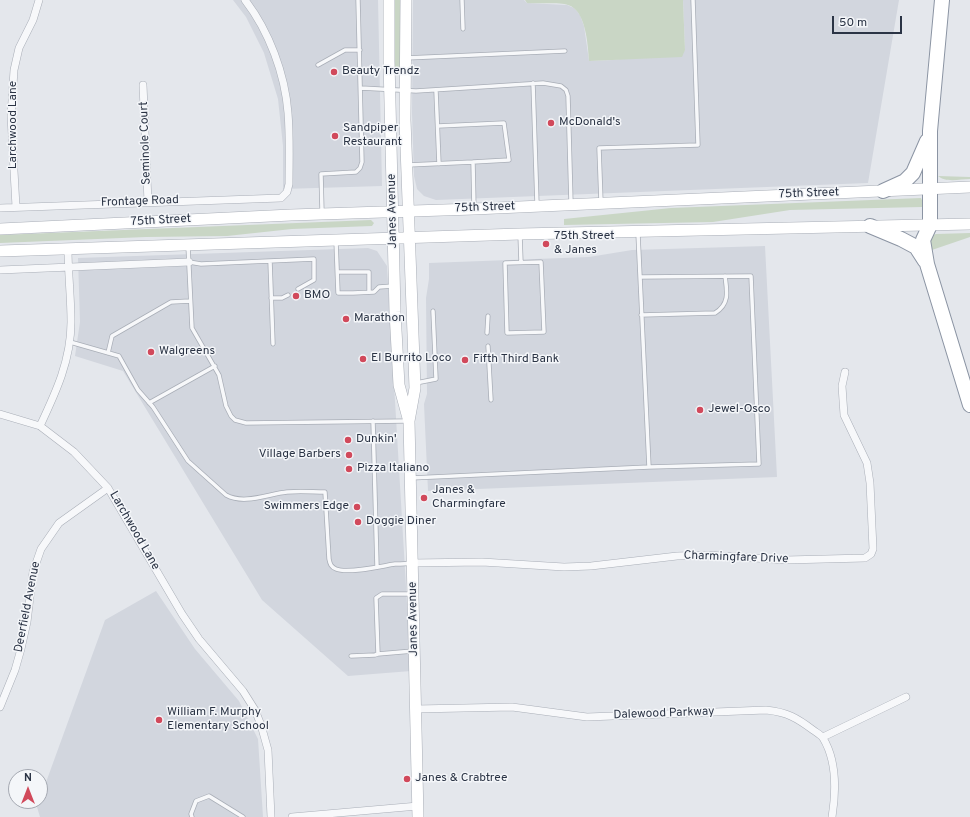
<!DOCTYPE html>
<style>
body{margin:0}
#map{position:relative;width:970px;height:817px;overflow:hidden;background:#e4e7ec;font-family:Overpass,sans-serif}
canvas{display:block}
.north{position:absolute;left:8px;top:769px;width:40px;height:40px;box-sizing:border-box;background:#f4f6f9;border:1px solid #a4a8b1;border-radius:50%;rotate:0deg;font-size:11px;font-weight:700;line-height:16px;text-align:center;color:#2b3445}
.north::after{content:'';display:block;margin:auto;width:14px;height:18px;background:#d1495b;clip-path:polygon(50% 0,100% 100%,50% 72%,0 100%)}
.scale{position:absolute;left:832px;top:16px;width:70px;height:18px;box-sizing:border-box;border:2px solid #2b3445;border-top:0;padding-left:5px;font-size:12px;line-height:14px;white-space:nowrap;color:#2b3445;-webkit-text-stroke:3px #f4f6f9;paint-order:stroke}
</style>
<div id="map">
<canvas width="970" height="817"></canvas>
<div class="north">N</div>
<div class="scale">50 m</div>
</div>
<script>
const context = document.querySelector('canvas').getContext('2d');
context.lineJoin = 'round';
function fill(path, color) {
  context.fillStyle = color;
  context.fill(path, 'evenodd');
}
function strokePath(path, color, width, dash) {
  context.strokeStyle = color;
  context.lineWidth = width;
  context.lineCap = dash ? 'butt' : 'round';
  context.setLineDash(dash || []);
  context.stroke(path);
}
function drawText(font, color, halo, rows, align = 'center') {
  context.font = font + ' Overpass,sans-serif';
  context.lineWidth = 3;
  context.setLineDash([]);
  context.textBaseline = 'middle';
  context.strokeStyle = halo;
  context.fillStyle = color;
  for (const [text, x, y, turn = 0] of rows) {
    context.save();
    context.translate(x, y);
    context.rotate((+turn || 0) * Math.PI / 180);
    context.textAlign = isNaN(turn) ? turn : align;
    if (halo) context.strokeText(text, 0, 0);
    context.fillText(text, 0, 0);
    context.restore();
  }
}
fill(new Path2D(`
 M233,0H378L382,186L283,189V146L278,99L264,53L246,17Z
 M413,0H524L527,3L567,5L574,8L580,15L584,26L589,61L613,60L685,50L683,0H899L868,183L436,200L424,196L417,189L414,176L412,113Z
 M765,246L777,477L428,491L424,404L427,394L426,298L429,279V263L589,257L632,250Z
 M368,248L377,251L387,266L411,671L348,676L262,600L123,371L75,356L80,322L78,258Z
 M156,591L195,649L239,701L258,739L263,817H40L37,807L105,620Z`), '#d2d6de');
fill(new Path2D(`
 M394,0H401L400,74L398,75L396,74L395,72L394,49Z
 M525,0H683L685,50L682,57L589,61C588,45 586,10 568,5C560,2 536,4 527,3Z
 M938,176L970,177V179C960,179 946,183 938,176Z
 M921,198L924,205L922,207L790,210L713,222L564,225V219L671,208Z
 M371,220L374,223L372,226L292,229L227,236L146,237L0,243V235Z
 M970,233V237L929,251L931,236L936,234Z`), '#c9d6c5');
const lane = new Path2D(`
 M462,0L463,29
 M406,58L565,51
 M318,65L345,50H360
 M533,83L537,204
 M361,88L416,91L543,83L561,86L566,90L568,96L571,203
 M436,91L439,164
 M438,126L504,123L509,160L473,162
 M408,165L473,162L474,208
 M601,202L599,148L698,145L693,0
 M322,211L321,174L356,172L360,168L362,162L358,0
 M520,235L521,262
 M336,241L338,293H353L374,292L379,287L393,286
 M188,246L192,328L219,375L226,406L231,416L235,420L246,423L407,421
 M270,261L273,344
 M189,262L201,264L314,259V280L298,289
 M541,262L544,332L507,333L505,263Z
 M338,272H369V292
 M640,277L751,276L759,464L649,467
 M271,298H282L288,295
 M641,315L715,313C730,304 727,291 725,276
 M487,333L488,316
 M70,342L119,356L138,390L153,407L188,461L226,495C244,505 268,494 287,492C300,491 313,492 325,492L329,559C330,564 331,567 336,569C348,574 382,566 395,564C401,564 406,564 411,563
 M488,346L491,400
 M108,353L112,336L171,302L190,301
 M416,383L436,379L433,311
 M149,403L215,366
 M373,421L377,567
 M411,478L649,467L638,234
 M412,594H382L376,598L378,654L413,651
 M351,656L375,655L378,654
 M192,817L191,814L196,801L209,796L243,817`);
const street = new Path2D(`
 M143,85L148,202
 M16,207L11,116L14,70L19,48L33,20L39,0
 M0,208L281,198L287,192L289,184C289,161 290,137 288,113C285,74 269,31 245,0
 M0,270L189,262
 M0,414L40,426L74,452L108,488L182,614L199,639L243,691L255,710L261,725L268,750L271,817
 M40,426C56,392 71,360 71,322C71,297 68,273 68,248
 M412,563L482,562L564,567L591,566L677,556L707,555L786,560L865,558L871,554L873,549L870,483L867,463L844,415L842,386L845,372
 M0,707L15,670L21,649L27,622L33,572L41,549L59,523L108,488
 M416,709L512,707L587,717L766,710C787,712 797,718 813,730C817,733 821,735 823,738C837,761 836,792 832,817
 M823,737L906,697
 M292,817L418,806`);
const secondary = new Path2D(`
 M389,0V61L395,312L399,385L408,418
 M406,0L405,120L415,388L409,421L418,817
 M0,229L291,215L474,209L970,187
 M0,251L520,234L970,224`);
const highway = new Path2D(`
 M942,0L930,131V225L923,240L927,264L970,405
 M883,191L905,181L913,173L927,141
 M870,226L901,239L916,247L925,261`);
strokePath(lane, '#a9aeb7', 5);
strokePath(street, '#a9aeb7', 8);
strokePath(secondary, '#a9aeb7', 12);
strokePath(highway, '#8b94a3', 16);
strokePath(lane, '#f7f8fa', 3.5);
strokePath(street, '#f7f8fa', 7);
strokePath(secondary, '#fff', 11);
strokePath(highway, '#fff', 14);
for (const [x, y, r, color] of [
 [334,72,4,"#d1495b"],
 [551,123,4,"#d1495b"],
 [335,136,4,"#d1495b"],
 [546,244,4,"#d1495b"],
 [296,296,4,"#d1495b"],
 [346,319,4,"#d1495b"],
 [151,352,4,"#d1495b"],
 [363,359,4,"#d1495b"],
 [465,360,4,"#d1495b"],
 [700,410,4,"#d1495b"],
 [348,440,4,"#d1495b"],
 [349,455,4,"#d1495b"],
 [349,469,4,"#d1495b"],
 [424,498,4,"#d1495b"],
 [357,507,4,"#d1495b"],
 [358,522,4,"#d1495b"],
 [159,720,4,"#d1495b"],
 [407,779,4,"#d1495b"]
]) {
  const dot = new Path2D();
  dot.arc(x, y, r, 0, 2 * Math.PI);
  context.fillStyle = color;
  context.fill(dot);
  strokePath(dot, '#f4f6f9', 1.5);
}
drawText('12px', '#2b3445', '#f4f6f9', [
 ["Beauty Trendz",342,72],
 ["McDonald's",559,123],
 ["Sandpiper",343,129],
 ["Restaurant",343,143],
 ["75th Street",554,237],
 ["& Janes",554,251],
 ["BMO",304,296],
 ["Marathon",354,319],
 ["Walgreens",159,352],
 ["El Burrito Loco",371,359],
 ["Fifth Third Bank",473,360],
 ["Jewel-Osco",708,410],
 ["Dunkin'",356,440],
 ["Village Barbers",341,455,"right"],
 ["Pizza Italiano",357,469],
 ["Janes &",432,491],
 ["Charmingfare",432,505],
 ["Swimmers Edge",349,507,"right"],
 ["Doggie Diner",366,522],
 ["William F. Murphy",167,713],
 ["Elementary School",167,727],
 ["Janes & Crabtree",415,779]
], 'left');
drawText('12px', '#2b3445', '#f4f6f9', [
 ["Larchwood Lane",14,125,-90],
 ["Seminole Court",146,143,-92],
 ["75th Street",809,194,-2],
 ["Frontage Road",140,202,-2],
 ["75th Street",485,208,-2],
 ["Janes Avenue",393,211,-91],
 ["75th Street",161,221,-3],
 ["Larchwood Lane",134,531,60],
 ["Charmingfare Drive",736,558,2],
 ["Deerfield Avenue",28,607,-79],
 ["Janes Avenue",414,619,-91],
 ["Dalewood Parkway",664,714,-2]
]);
</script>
